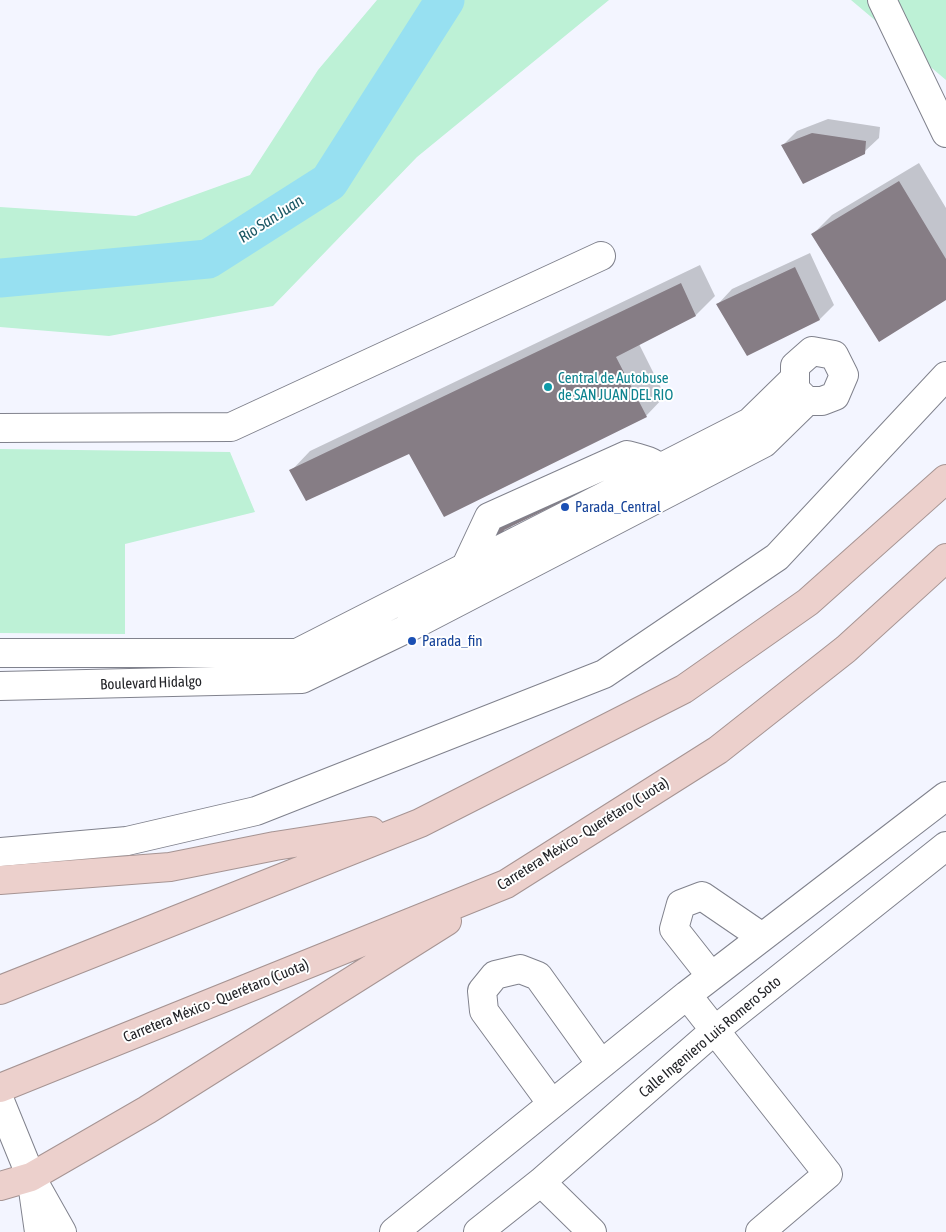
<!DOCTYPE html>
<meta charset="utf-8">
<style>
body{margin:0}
canvas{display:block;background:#f3f5ff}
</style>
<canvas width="946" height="1232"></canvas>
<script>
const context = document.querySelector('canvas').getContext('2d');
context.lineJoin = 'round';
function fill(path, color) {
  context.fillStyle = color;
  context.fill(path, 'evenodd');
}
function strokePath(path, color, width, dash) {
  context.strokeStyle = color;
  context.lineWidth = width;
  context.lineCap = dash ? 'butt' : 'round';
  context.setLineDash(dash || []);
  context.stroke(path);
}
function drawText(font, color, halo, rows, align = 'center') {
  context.font = font + ' "Asap Condensed",sans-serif';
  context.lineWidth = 4;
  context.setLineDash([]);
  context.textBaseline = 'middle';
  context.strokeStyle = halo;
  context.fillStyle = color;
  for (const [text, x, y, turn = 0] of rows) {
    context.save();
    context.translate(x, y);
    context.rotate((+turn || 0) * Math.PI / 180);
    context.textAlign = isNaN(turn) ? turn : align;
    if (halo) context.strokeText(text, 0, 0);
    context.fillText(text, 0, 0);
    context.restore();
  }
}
fill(new Path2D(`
 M377,0H609L417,157L273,306L109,336L0,327V207L136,216L250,175L318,70Z
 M851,0H946V80Z
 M0,449L230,452L255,512L125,544V634L0,633Z`), '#bdf1d6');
fill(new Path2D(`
 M828,119L880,127L879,138L864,152L782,146L797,131Z
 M919,163L946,208V299L813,234L832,215Z
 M810,253L834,305L820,319L718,304L732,289Z
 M700,265L715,296L696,315L639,344L665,396L646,416L291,471L310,451Z
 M617,474L512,525L507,538L496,524Z`), '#0003');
strokePath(new Path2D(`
 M0,278L208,259L329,182L445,0`), '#97e0f1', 39);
fill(new Path2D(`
 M812,133L866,141L865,154L803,184L781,145Z
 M899,181L946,259V300L879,342L811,234Z
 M795,267L820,320L747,356L716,304Z
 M681,283L696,316L616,357L647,417L444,517L409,454L306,501L289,470Z
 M617,475L504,530L498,549L483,554L495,524L591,476Z`), '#867d85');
const minor = new Path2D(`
 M882,0L946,133
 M812,351L834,355L844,375L835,396L822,401H807L795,389V366Z
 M0,428L231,427L601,256
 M466,572V566L489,517L627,455C643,459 659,462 668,477
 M0,653H297L750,422L794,379
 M0,686L302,679L404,630L764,443L807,401
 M0,852L127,841L256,811L604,674L777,557L946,376
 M711,976L674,929L681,904L702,896L762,937
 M687,995L828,1174L760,1232
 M0,1101L31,1177L62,1232
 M552,1104L484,1011L482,991L495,975L520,969L538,976L601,1064
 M541,1182L592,1232
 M33,1190L39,1232
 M394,1232L687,995L946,796
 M478,1232L541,1182L715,1030L946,846`);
const highway = new Path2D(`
 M0,880L170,867L275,846L371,831
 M0,990L420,823L684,689L808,602L946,479
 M0,1088L506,884L718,750L846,649L946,558
 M0,1186L31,1177L147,1110L447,921`);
strokePath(minor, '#80828d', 30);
strokePath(highway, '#a69493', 30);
strokePath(minor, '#fff', 28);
strokePath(highway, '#ecd0cc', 28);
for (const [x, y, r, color] of [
 [548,387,5,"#0f9aa8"],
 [565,507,5,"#1a4fb4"],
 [412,641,5,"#1a4fb4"]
]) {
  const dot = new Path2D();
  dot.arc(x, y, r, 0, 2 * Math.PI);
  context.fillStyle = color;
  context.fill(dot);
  strokePath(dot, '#fff', 2);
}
drawText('15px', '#0d838f', '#fff', [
 ["Central de Autobuse",558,378],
 ["de SAN JUAN DEL RIO",558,395]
], 'left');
drawText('15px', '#164399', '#fff', [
 ["Parada_Central",575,507],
 ["Parada_fin",422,641]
], 'left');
drawText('15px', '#232428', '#fff', [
 ["Boulevard Hidalgo",151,683,-2],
 ["Carretera México - Querétaro (Cuota)",583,834,-32],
 ["Carretera México - Querétaro (Cuota)",216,1001,-22],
 ["Calle Ingeniero Luis Romero Soto",710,1037,-40]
]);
drawText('italic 16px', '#1b5764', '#fff', [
 ["Rio San Juan",271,219,-33]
]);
</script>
